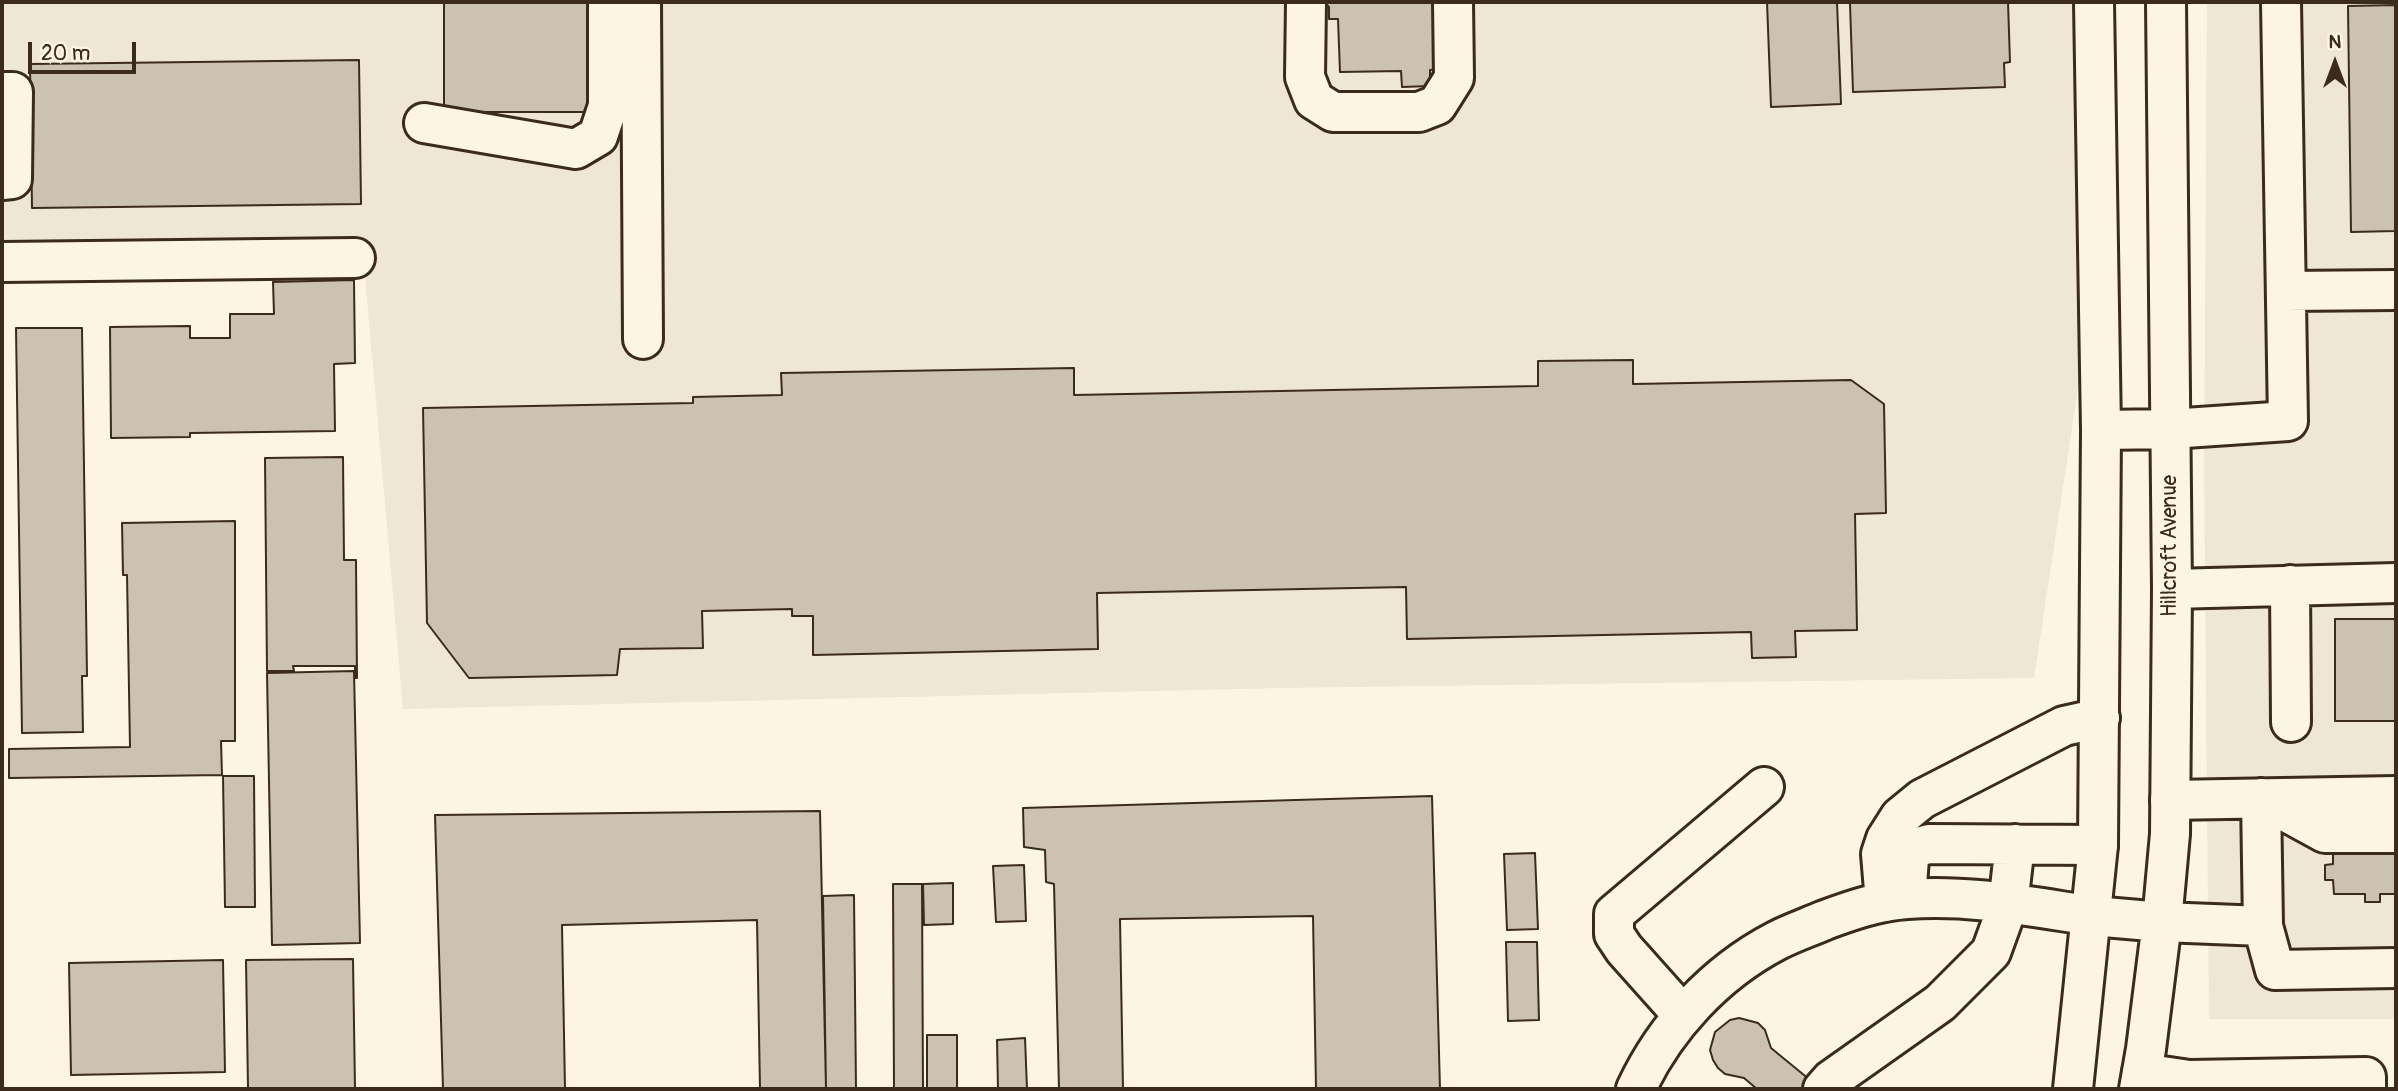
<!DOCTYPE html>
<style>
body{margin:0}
#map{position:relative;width:2398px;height:1091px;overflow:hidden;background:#fcf5e5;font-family:Pangolin,sans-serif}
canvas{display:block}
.frame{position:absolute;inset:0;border:4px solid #3b2a1e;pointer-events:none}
.north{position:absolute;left:2300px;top:28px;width:70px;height:70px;-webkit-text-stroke:5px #fcf5e5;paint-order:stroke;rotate:0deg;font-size:19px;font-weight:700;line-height:28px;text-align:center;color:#3b2a1e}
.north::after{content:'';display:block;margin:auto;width:24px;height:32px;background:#3b2a1e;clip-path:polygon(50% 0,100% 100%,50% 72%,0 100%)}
.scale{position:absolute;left:28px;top:42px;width:108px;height:32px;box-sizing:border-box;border:4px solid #3b2a1e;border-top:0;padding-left:9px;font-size:21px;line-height:24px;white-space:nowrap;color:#3b2a1e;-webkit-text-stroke:5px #fcf5e5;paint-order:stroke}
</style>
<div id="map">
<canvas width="2398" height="1091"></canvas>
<div class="frame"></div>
<div class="north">N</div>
<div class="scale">20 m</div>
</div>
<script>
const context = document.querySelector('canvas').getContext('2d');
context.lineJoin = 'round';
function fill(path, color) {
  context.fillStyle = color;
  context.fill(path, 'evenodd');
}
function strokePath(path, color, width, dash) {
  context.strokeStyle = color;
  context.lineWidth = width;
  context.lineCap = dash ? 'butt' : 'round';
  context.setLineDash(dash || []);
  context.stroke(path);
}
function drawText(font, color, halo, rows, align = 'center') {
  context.font = font + ' Pangolin,sans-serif';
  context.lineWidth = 6;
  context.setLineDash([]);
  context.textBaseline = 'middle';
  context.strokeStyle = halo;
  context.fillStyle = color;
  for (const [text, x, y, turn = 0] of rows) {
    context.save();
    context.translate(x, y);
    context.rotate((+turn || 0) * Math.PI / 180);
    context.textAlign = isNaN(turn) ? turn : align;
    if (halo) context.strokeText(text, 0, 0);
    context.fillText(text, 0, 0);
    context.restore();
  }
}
fill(new Path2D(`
 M2,2H2074L2080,375L2034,678L1280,688L403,709L365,276L2,279Z
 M2207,2H2396V1019H2209L2204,470Z`), '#eee6d6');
const building = new Path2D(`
 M444,2H592V112H444Z
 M1325,2H1438L1440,69L1430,70V86L1402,87L1401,71L1340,72L1338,19H1329V7Z
 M1767,2H1837L1841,104L1771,107Z
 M1848,2H2008L2010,62L2004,63L2005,87L1853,92L1850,4Z
 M2396,5V231L2351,232L2348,6Z
 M359,60L361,204L32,208L30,64Z
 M354,280L355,363L334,364L335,431L190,433V437L111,438L110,327L190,326V338H230V314H274L273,282Z
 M16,328H82L87,676H82L83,732L22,733Z
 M1633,360V384L1851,380L1884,404L1886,513L1855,514L1857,630L1795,631L1796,657L1752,658L1751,632L1407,639L1406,587L1097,593L1098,649L813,655V616H792V609L702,611L703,648L620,649L617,675L469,678L427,623L423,408L693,403V397L782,395L781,373L1074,368V395L1538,386V361Z
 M343,457L344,560H356L357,678H355V666H293L294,671H267L265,458Z
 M235,521V741H221L222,775L9,778V749L130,747L127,575H123L122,523Z
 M2335,619H2396V721H2335Z
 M354,671L360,943L272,945L267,673Z
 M223,776H254L255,907H225Z
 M1432,796L1440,1089H1316L1313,916L1120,919L1123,1089H1059L1054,884L1046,882L1045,850L1024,847L1023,808Z
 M820,811L826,1089H760L757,920L562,925L565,1089H443L435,815Z
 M2396,849V894H2380V902H2365V894H2334L2333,880H2325V865L2333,864V850Z
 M1535,853L1538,929L1507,930L1504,854Z
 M1024,865L1026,921L996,922L993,866Z
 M953,883V924L924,925L923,884Z
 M893,884H922L923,1089H894Z
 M854,895L856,1089H826L823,896Z
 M1506,942H1537L1539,1020L1508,1021Z
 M353,959L355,1089H248L246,960Z
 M223,960L225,1072L71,1075L69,963Z
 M1739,1018L1758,1023L1765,1030L1771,1048L1821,1089H1757L1744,1078L1725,1074L1718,1068L1713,1060L1710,1050L1715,1032L1730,1020Z
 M927,1035H957V1089H927Z
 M1025,1038L1027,1089H998L997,1040Z`);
fill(building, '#ccc2b3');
strokePath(building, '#3b2a1e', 2);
const minor = new Path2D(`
 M641,2L643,339
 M1306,2L1305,77L1314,100L1333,112H1419L1437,105L1454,78L1453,2
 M2,92H13L12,179L2,180
 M424,123L576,149L598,136L608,106V2
 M2,262L355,258
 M2286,291L2396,290
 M2170,429L2288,421L2281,2
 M2290,585L2291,722
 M2172,589L2396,583
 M2170,800L2396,796
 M2396,833H2325L2261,798L2263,926L2275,970L2396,968
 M1906,899L1909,858L1914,848L1929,844L2098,845
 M1885,902L1881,854L1886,839L1900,817L1922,799L2064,726L2100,718
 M2162,922L2263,926
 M1682,1014L1624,949L1614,934V914L1764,787
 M2142,1073L2189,1080L2366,1077V1089
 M1636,1089C1665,1027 1715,973 1776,941C1791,933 1809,927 1825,920C1852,910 1878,901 1907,899C1969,894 2032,907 2093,916
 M1823,1089L1831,1080L1940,1003L1991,952L2008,905L2015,844`);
const major = new Path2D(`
 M2101,430L2170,429
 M2093,916L2162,922
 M2073,1089L2098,845L2101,430L2094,2
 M2139,1089L2146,1049L2162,922L2170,834L2172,589L2166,2`);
strokePath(minor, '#3b2a1e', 44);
strokePath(major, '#3b2a1e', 44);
strokePath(minor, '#fcf5e5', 38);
strokePath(major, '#fcf5e5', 38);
drawText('21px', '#3b2a1e', '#fcf5e5', [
 ["Hillcroft Avenue",2171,546,-90]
]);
</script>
